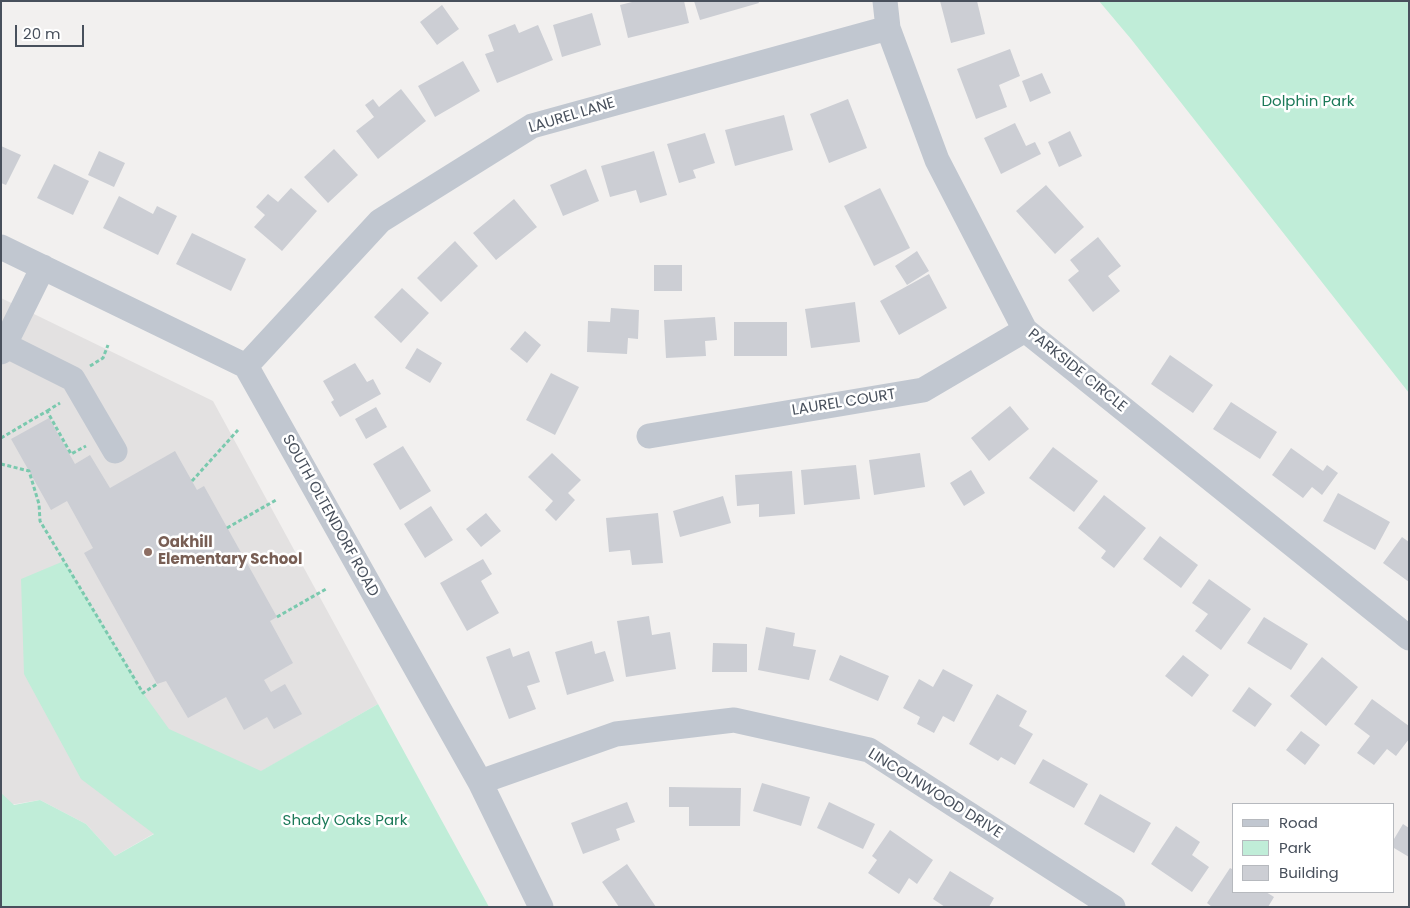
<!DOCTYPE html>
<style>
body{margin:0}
#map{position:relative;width:1410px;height:908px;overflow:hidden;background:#f2f0ef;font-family:Poppins,sans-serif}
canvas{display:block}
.frame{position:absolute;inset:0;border:2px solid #48505c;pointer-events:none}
.legend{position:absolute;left:1232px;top:803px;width:162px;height:90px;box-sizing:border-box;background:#fff;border:1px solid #b6b9be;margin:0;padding:6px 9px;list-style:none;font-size:15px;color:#48505c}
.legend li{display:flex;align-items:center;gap:10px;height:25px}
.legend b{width:25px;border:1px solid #b6b9be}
.scale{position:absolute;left:15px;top:25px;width:69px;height:22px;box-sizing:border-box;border:2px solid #48505c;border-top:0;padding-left:6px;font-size:15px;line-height:18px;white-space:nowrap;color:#48505c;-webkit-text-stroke:4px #fff;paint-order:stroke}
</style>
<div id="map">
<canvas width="1410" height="908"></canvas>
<div class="frame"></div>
<ul class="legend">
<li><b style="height:6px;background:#c1c7d0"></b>Road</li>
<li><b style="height:14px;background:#c0edd8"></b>Park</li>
<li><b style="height:14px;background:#ccced4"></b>Building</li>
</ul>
<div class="scale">20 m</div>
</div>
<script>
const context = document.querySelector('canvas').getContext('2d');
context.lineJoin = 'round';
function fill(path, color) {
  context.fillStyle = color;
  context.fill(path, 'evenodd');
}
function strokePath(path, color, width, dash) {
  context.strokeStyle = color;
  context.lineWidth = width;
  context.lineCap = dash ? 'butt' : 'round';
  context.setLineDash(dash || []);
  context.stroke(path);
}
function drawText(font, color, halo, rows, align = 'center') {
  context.font = font + ' Poppins,sans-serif';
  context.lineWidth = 5;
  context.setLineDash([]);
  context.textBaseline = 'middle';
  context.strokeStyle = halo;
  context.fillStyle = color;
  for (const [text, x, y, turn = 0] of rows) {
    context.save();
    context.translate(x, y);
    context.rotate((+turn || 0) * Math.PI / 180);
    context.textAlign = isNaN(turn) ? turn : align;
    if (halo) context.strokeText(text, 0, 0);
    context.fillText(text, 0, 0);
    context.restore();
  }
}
fill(new Path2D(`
 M1,298L213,401L378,704L115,856L86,824L40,800L4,806L1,802Z`), '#e3e1e1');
fill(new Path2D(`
 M1099,1H1409V393L1131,39Z
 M64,561L143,693L169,729L261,771L378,704L489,907H1V793L14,805L40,800L86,824L115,856L154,834L81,779L24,674L21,579Z`), '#c0edd8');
fill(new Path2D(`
 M636,1H684L689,23L628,38L620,5Z
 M694,1H758L759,3L700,20Z
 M940,1H977L985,34L951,43Z
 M442,5L459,29L437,45L420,22Z
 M592,13L601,45L562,57L553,25Z
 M515,24L519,33L538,25L553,60L497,83L485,54L494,51L488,35Z
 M1010,49L1020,76L999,85L1007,107L976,119L957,69Z
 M463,61L480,91L435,117L418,86Z
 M1042,73L1051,93L1030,102L1022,81Z
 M401,89L426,121L378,159L356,131L374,117L365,105L373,99L379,107Z
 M848,99L867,148L829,163L810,114Z
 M784,115L793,150L735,166L725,130Z
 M1015,123L1026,146L1035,142L1041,154L1001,174L984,138Z
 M1070,131L1082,156L1059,167L1048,142Z
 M705,133L715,163L693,170L696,178L679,183L667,144Z
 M1,146L21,155L6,185L1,183Z
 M334,149L358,175L328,203L304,177Z
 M99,151L125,163L114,187L88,175Z
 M654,151L667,195L640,203L636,190L610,197L601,166Z
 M54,164L89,181L73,215L37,198Z
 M586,169L599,201L563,216L550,185Z
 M1046,185L1084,227L1055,254L1016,211Z
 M291,188L317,211L282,251L254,227L265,215L256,207L268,194L278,202Z
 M880,188L910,248L874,266L844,206Z
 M119,196L153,214L157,206L177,216L158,255L103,228Z
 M514,199L537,227L496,260L473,233Z
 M192,233L246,259L231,291L176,264Z
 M1098,237L1121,266L1108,276L1120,291L1093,312L1068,280L1079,271L1070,260Z
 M455,241L478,266L441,302L417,278Z
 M917,251L929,271L907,285L895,266Z
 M654,265H682V291H654Z
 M929,274L947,308L899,335L880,301Z
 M402,288L429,313L401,343L374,317Z
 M855,302L860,342L811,348L805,309Z
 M611,308L639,310L638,339L628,338L627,354L587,352L588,321L610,322Z
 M715,317L717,340L705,341L706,356L666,358L664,320Z
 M734,322H787V356H734Z
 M525,331L541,345L527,363L510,349Z
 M417,348L442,363L430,383L405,368Z
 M1170,355L1213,385L1193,413L1151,384Z
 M355,363L367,382L373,379L381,394L340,417L331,402L334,400L323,381Z
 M551,373L579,387L555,435L526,420Z
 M1231,402L1277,432L1260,459L1213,429Z
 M1010,406L1029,429L989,461L971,438Z
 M376,407L387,427L366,439L355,419Z
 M49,418L75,464L90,455L110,488L175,451L197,490L204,486L277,617L270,621L293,663L264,680L271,692L285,684L302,714L274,729L267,717L244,730L226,697L188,718L166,681L157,684L84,553L93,548L67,501L51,510L11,439Z
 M403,446L431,491L400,510L373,464Z
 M1053,447L1098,481L1074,512L1029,478Z
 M1291,448L1323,471L1327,465L1338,473L1322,495L1312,487L1303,498L1272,475Z
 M552,453L581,480L568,493L575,500L556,521L545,510L553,501L528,477Z
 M920,453L925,487L874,495L869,460Z
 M856,465L860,499L804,505L801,470Z
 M971,470L985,493L964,506L950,483Z
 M792,471L795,514L759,517V504L737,506L735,475Z
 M1338,493L1390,522L1375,550L1323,521Z
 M1104,495L1146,528L1114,568L1101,558L1106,551L1078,528Z
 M723,496L731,523L680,537L673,511Z
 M431,506L453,540L425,558L404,524Z
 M486,513L501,531L481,547L466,529Z
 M658,513L663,563L632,565L630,550L609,552L606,518Z
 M1160,536L1198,565L1181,588L1143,559Z
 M1402,537L1409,542V582L1383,563Z
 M483,559L492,574L481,581L499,613L467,631L440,583Z
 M1209,579L1251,609L1221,650L1195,631L1208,614L1192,603Z
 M649,616L652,635L670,632L676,669L626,677L617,621Z
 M1264,617L1308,644L1291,670L1247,643Z
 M766,627L795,633L793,646L816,650L809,680L758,670Z
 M592,641L595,654L605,651L614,681L567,695L555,652Z
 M713,643L747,644V672H712Z
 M510,648L513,657L529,651L540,682L527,686L536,709L509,719L486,657Z
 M840,655L889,676L878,701L829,680Z
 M1183,655L1209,675L1192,697L1165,676Z
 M1322,657L1358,687L1326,726L1290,696Z
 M943,669L973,685L954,722L943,716L934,733L917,724L920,717L903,708L919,679L933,687Z
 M1249,687L1272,704L1255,727L1232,711Z
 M997,694L1027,711L1019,726L1033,734L1015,765L1001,757L998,761L969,744Z
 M1372,699L1409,726V739L1396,756L1387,749L1374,765L1357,753L1370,736L1354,724Z
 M1301,731L1320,745L1305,765L1286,750Z
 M1043,759L1088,784L1074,808L1029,783Z
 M762,783L810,797L801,826L753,811Z
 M669,787L741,788L740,826H689V807H669Z
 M1100,794L1151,823L1134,853L1084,824Z
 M627,802L635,822L616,829L620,840L583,854L571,823Z
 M829,802L875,824L863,849L817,828Z
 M1403,824L1409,828V857L1394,848V839Z
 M1176,826L1200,842L1192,855L1209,867L1192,892L1151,864Z
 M890,830L933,860L917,884L909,878L899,894L868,873L877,860L872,856Z
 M627,864L656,907H619L602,882Z
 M1230,868L1234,870V892H1266L1274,897L1268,907H1212L1207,903Z
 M950,871L994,898L989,907H945L933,899Z`), '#ccced4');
strokePath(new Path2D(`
 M90,366L103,358L108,345
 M47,411L60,403
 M1,438L47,411L71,454L86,446
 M1,464L29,471L39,504L40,521L143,693L157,684
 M192,481L238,430
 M227,528L276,500
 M277,617L326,589`), '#7ac9ae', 3, [4, 2.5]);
strokePath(new Path2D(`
 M885,1L888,28L937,160L1025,330L1409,638
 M1,247L246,366L480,782L541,907
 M5,345L73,379L115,451
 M1,352L43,267
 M246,366L380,221L532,126L888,28
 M649,436L923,390L1025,330
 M480,782L616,734L734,720L869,750L1113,907`), '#c1c7d0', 25);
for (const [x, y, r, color] of [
 [148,552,5,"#8d6e63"]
]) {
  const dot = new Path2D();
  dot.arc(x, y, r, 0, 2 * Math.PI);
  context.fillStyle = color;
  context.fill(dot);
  strokePath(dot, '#fff', 2);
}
drawText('15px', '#1c7a59', '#fff', [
 ["Dolphin Park",1308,102],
 ["Shady Oaks Park",345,821]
]);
drawText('15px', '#48505c', '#fff', [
 ["LAUREL LANE",572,116,-17],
 ["PARKSIDE CIRCLE",1077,371,39],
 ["LAUREL COURT",844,403,-9],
 ["SOUTH OLTENDORF ROAD",330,516,61],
 ["LINCOLNWOOD DRIVE",935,794,32]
]);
drawText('bold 15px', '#785e54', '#fff', [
 ["Oakhill",158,543],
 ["Elementary School",158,560]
], 'left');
</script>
